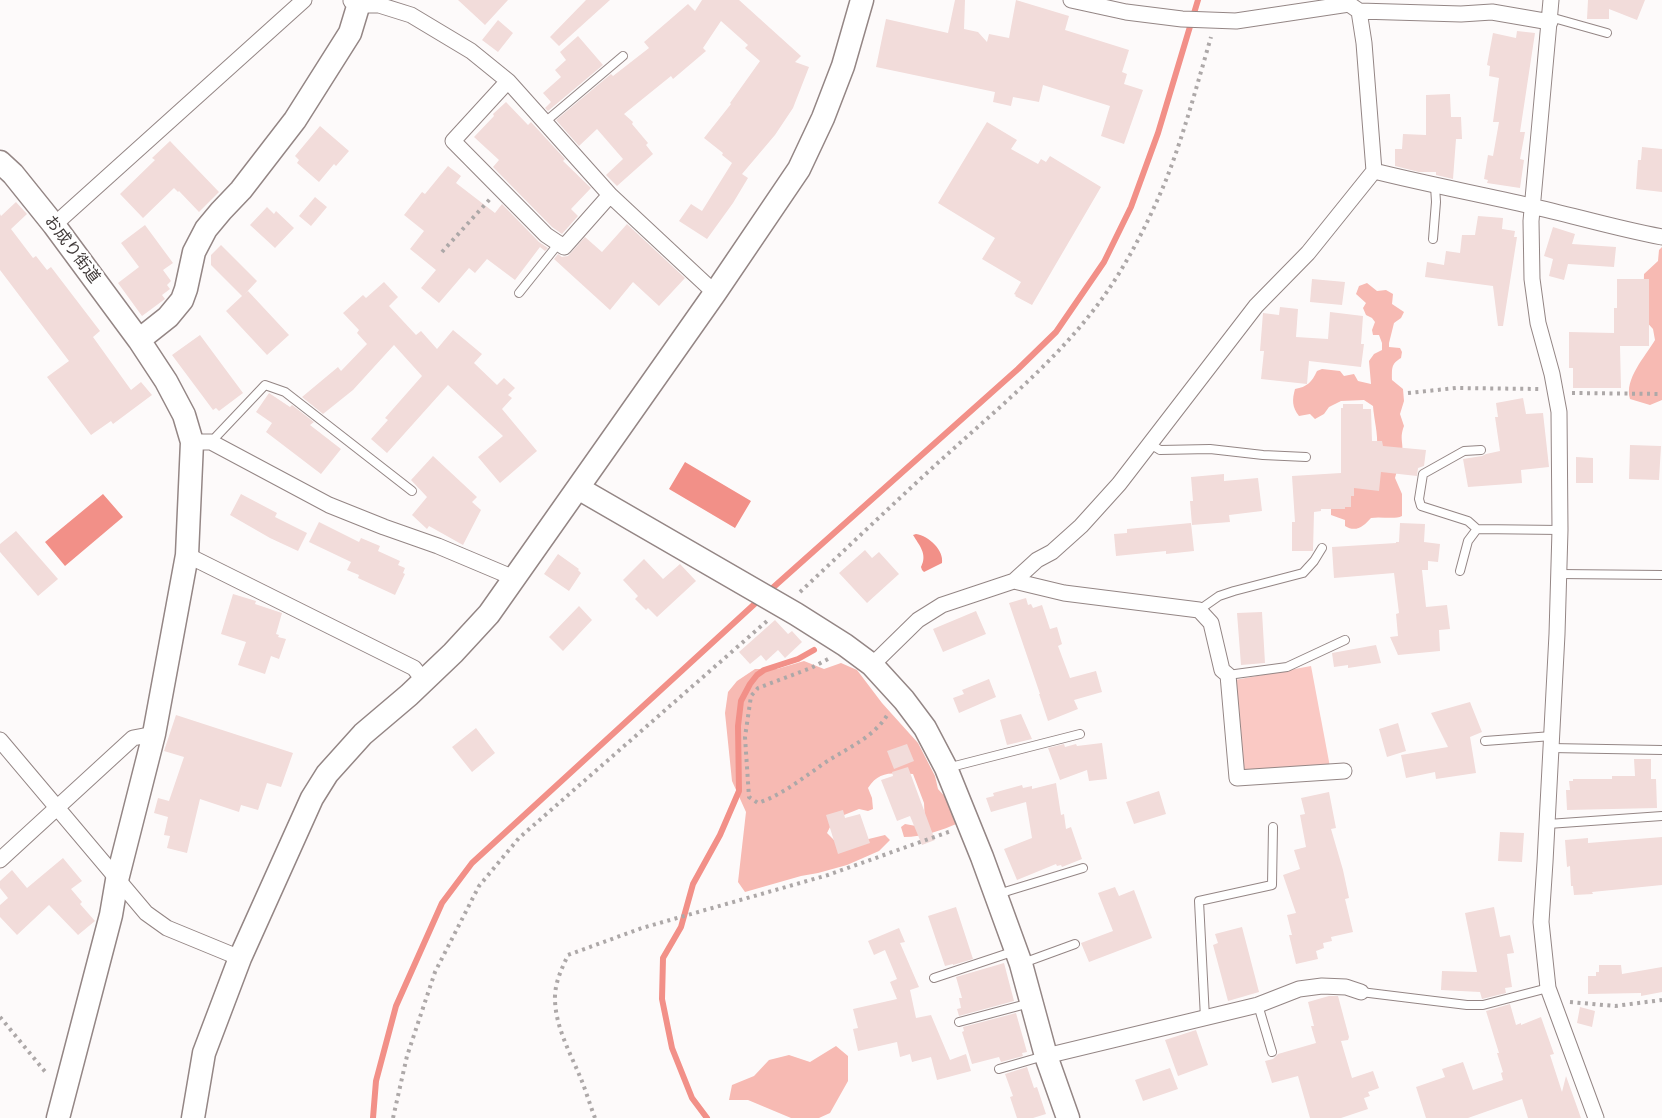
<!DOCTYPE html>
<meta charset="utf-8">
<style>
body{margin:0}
canvas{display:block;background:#fdfafa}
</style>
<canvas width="1662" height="1118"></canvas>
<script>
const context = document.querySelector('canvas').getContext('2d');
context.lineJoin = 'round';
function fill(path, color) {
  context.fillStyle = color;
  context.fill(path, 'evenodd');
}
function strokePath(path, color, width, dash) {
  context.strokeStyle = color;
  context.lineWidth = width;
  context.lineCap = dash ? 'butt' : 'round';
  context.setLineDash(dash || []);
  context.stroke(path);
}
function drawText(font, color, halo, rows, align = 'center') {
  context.font = font + ' "Source Sans 3","Noto Sans JP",sans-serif';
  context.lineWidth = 5;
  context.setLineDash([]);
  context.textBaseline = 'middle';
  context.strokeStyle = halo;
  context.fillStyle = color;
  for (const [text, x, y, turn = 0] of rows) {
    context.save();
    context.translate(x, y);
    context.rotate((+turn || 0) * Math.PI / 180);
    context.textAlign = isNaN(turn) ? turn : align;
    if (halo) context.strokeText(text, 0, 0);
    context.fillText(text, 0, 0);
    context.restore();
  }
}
fill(new Path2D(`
 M1311,666L1330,767L1243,774L1235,680Z`), '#fac9c4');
fill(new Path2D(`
 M1662,247V400L1650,405L1630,399C1624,379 1645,357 1655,340L1653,329L1643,318L1644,274L1658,261L1659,250Z
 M1367,283L1377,291L1386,290L1393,294L1392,304L1404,312L1401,318L1394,323L1389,343V347L1400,348L1402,352L1401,358C1391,364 1392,368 1392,380L1403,389L1404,401L1400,414L1404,426C1399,439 1404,442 1402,455C1401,462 1397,470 1395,478L1402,494V516C1394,520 1381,516 1371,518C1364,526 1356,533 1345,526V520L1331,515V504L1377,447C1378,433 1374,420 1373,406L1364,400L1341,401L1329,407L1324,414L1315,419L1310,414L1299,416C1292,407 1292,400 1295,389C1307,387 1312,382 1317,371L1322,369L1340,371L1344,376L1354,374L1358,381L1371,384L1369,361L1374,354L1382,350V343L1379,335H1373L1372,330L1375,322L1372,318L1366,315L1363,308L1366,303L1356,294L1359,286Z
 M804,661L824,669L841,663L857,670L882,703L918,743L935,776L938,789L949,801L959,823C942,830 923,837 904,837L901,827L905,824L916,826L925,822L924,803L913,774C894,773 879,770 868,788L872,798L873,809L868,811L859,809L834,819L827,833L840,846L885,835L890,840L879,851L847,865L818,873L801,876L745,892L738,882L746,812L732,781L725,713L728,692L737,681L755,669H777Z
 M836,1046L848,1056V1081L830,1113L819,1118H791L748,1100H729L732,1085L754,1076L769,1060L789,1055L810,1062Z`), '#f7bab3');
fill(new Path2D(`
 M685,462L751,501L735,528L669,489Z
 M103,494L123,517L65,566L45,542Z
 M916,534C929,536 944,550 942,563L924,572L922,570L921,567C928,554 919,545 913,535Z`), '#f29088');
strokePath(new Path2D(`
 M768,592L1018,369L1056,332L1104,262L1131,207L1158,133L1198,0
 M373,1118L376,1081L396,1006L442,903L472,863L760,599
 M707,1118L692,1098L672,1048L662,999L663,958L681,927L693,884L720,835L739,791L738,726L741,701L750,684L757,675L764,670L798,659L814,650`), '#f29088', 6);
fill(new Path2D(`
 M458,0H508L485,25Z
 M586,0H610L559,46L550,37Z
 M702,0H739L801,56L795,62L809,67L793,108L775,135L742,174L748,178L733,203L707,239L679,221L691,204L702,211L732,163L722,155L723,153L704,138L731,104L730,103L760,61L745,48L748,45L721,21L703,48L706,51L673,79L671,76L624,114L633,122L632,124L648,143L646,145L653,154L617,186L606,175L623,159L597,129L579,146L556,120L611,74L613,76L649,48L644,42L688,4L695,11Z
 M955,0H965L964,29L978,32L987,42L989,34L1009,38L1016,0L1069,16L1065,30L1129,50L1122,72L1127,74L1124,84L1143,90L1124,144L1101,136L1110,106L1043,85L1039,102L1013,97L1011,106L993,102L995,92L876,67L886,19L948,33Z
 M1588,0H1645L1637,20L1609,9V19H1587Z
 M498,20L513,33L498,52L482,40Z
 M1517,31L1535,33L1520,132H1525L1520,159L1524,160L1520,188L1487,183L1488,180L1484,179L1488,155L1493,156L1499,122H1493L1499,78L1489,76L1490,66L1487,65L1493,33L1516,38Z
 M578,36L603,65L548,111L545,108L551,102L543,93L561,77L555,70L566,60L560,52Z
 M1450,94L1451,117H1461L1462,139H1456L1453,179L1436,175V172H1419L1395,166V149H1402L1403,134L1426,135V95Z
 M506,102L528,125L531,122L565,159L563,161L591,188L571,209L578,216L562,234L552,227L493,167L499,160L474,137L494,116L493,114Z
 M987,122L1017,140L1011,149L1038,164L1041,159L1046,162L1050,156L1101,187L1032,305L1015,296L1016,295L1014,294L1021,282L982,259L995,238L938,203Z
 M320,126L349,151L336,166L334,164L319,182L297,163L299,160L295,156Z
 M170,141L219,192L199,212L179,191L178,192L174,188L143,218L120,194L155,160L152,158Z
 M1642,147L1662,149V192L1636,189L1638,160H1641Z
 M448,166L461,176L456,183L495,213L502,204L539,242L548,248L545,251L540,247L515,280L487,259L475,273L469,268L439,303L421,288L436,270L410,249L424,231L404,215L422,192L425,194Z
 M315,197L327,207L311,226L299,216Z
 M16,202L27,214L11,229L33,258L36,256L47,270L51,267L100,331L93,337L131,390L141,382L152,395L113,424L111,421L91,435L47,377L69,361L0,270V214L1,216Z
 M267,207L274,214L276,211L294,228L275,248L250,225Z
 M1478,216L1503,218L1502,229L1515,231L1514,237H1517L1503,326H1498L1493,286L1425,277L1427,262L1444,265L1446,251L1460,253L1462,235H1475Z
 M627,224L685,278L659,306L633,282L610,310L554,259L558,254L562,257L568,256L585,237L602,252Z
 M145,225L173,263L163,270L171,281L167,285L170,289L162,295L165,299L142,316L118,283L139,267L121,243Z
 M1553,227L1575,234L1572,244L1616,247L1614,267L1568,264L1564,280L1549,276L1553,259L1544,256Z
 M221,245L257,281L244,295L248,291L289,335L267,355L226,311L242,296L211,265V255Z
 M1312,279L1345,282L1342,305L1310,302Z
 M1617,279H1649V346H1620L1621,388H1573V368H1569V332L1614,333V308H1617Z
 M384,282L398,297L389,306L416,335L421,331L437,349L453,330L482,354L474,363L497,385L504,378L515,388L508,395L512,398L502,409L537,451L500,483L478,457L503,436L448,385L387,453L371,439L388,420L385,418L422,376L394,345L353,390L323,414L302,397L338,367L341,371L367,344L357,333L359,330L343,313L363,295L366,298Z
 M1280,307L1298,309L1296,337L1328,339L1330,312L1363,316L1361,344H1364L1361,367L1309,361L1307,384L1261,379L1264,351H1260L1263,313L1279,315Z
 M200,335L243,393L219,411L216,408L213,410L172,355Z
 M269,393L290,407L292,405L314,422L310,425L341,449L321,474L266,432L272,423L256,412Z
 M1523,398L1526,414L1543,413L1549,467L1521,470L1522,483L1468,487L1463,459L1482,456L1486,454L1500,451L1495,417H1498L1496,403Z
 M1343,404H1363V409H1371L1372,441H1382L1383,446L1426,450L1424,466L1418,468L1417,476L1381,472L1379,491L1354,488V496H1351V507H1345V509H1321V511L1314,512L1313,551H1292V522H1295L1292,476L1341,473V408H1343Z
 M1630,445L1661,446L1659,480L1629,479Z
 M433,456L477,497L472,502L481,510L463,545L429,526L427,529L412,515L427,497L411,480Z
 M1576,457L1593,458V483H1576Z
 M1224,474V481L1258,478L1262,511L1229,515L1230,522L1192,525L1190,501H1193L1191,477Z
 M241,494L277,513L275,517L307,533L298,551L270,538L230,515Z
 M319,522L359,542L361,538L380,546L378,551L400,561L398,565L405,568L403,573L405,574L395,595L358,578L359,575L347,570L351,562L309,542Z
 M1191,523L1194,551L1166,554V551L1116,556L1114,534L1127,533V529Z
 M1400,523L1425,524L1424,542L1440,544L1438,562L1428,561V570H1422L1426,607L1447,605L1450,629L1439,630L1440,651L1398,655L1390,637L1398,636L1396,614L1399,613L1394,573L1334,578L1332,547L1396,543V542H1399Z
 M16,531L58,579L38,596L0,552V544Z
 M865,550L872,558L879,552L899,574L867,603L839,573Z
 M558,554L579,569L578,570L581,573L569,591L544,574Z
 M644,559L663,579L680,564L696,581L657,617L648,608L646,610L635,599L638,596L623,580Z
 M233,594L256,601L255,604L282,613L276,634L279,635L278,637L286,639L279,659L271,656L265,674L238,665L246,642L221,634Z
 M1026,598L1028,605L1031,604L1033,608L1042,605L1050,629L1057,627L1062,644L1058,646L1070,678L1096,671L1102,692L1074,700L1078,709L1048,721L1039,694H1040L1009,603Z
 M579,606L592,620L563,651L549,637Z
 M976,611L986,634L943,652L933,629Z
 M1262,612L1265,663L1241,665L1237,613Z
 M775,620L788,634L792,631L802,642L785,658L778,650L766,661L761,655L750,664L739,652Z
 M1376,645L1381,663L1348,668V665L1334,667L1332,653Z
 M989,679L996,697L959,713L953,698L964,694L962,690Z
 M1470,702L1482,732L1470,737L1476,773L1436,779L1435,772L1406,778L1401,755L1448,747L1431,713Z
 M1021,714L1032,739L1007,745L1000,720Z
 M176,715L293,753L281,787L267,783L258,810L241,805L239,812L200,799L187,853L167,848L170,836L164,835L168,817L154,813L158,798L169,801L184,757L164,751Z
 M1398,723L1406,751L1387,757L1379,729Z
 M476,728L495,753L472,772L452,747Z
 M1102,743L1107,779L1089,781L1087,770L1060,780L1048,748L1064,744L1065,747L1076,744L1077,746Z
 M907,744L914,761L894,769L887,751Z
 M1634,759H1651V779H1656L1657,808L1567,810L1566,790H1570L1569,781H1573V779H1612V776H1635Z
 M908,767L935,840L922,845L910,816L897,821L881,780L893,776L892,772Z
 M1056,783L1061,815L1064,814L1066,829L1071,827L1082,859L1062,867L1061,865L1057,866L1056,864L1017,880L1004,849L1032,838L1026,802L991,812L986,798L994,796L993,793L1022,785L1023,788L1032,786V789Z
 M1159,791L1166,814L1134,824L1126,802Z
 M1329,792L1336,828L1331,829L1343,870L1349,898L1345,899L1353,932L1331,937L1332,941L1323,943L1324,948L1316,951L1318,959L1296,964L1289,935H1292L1287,915L1296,913L1283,875L1300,869L1294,850L1306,847L1300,815L1305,814L1301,798Z
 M843,810L845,818L860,814L870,843L838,854L826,815Z
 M1500,832L1524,833L1522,862L1498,861Z
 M1662,837V885L1592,892L1593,894L1574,895L1573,886H1571L1570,866L1567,867L1565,840L1588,838V843Z
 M63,858L82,881L71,889L82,902L80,904L95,921L78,935L49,905L17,935L0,917V905L8,898L0,888V881L12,870L27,888Z
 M1115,887L1119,896L1134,890L1152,938L1089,962L1081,943L1113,931L1098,893Z
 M956,907L973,959L953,965V964L945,966L928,916Z
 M1494,907L1500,937L1510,935L1514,953L1507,954L1512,987L1505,988L1506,993L1482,999L1480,992L1441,990L1442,971L1477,972L1465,913Z
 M1242,927L1259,992L1228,1001L1213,945L1218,943L1215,934Z
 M899,928L905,942L900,943L919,987L910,990L916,1018L931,1015L950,1060L966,1054L971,1071L937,1080L931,1057L912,1062L910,1054L900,1057L897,1042L858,1051L853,1029L858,1028L853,1009L897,999L890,982L897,979L885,950L874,955L868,941Z
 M1004,963L1014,1001L959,1016L957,1009L961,1008L959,998H962L956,977Z
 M1599,965H1621L1622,974L1662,967V992L1641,996V993L1588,994V976H1596V972H1599Z
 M1329,996H1338L1349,1037L1348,1040L1341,1041L1352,1078L1373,1071L1379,1088L1368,1092L1370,1096L1364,1098L1368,1109L1341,1118H1310L1298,1076L1272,1083L1265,1061L1273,1059L1278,1054L1316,1043L1311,1026H1314L1308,1002Z
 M1510,1004L1516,1025L1521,1023V1025L1541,1017L1554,1054L1550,1055L1562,1092L1566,1076L1581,1118H1528L1522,1099L1468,1118H1426L1416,1087L1445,1077L1442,1069L1463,1062L1473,1090L1503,1080L1501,1073L1503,1072L1497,1053H1499L1486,1011Z
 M1580,1007L1595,1011L1592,1027L1577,1023Z
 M1016,1013L1027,1052L1022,1053L1023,1056L1001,1062L999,1057L972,1064L962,1032L964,1031L963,1027Z
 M1196,1030L1208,1065L1178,1076L1165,1040Z
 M1027,1067L1034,1088L1037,1087L1046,1114L1033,1118H1017L1010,1097L1013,1096L1005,1074Z
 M1170,1068L1178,1089L1143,1101L1135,1080Z`), '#f2dcda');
const lane = new Path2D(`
 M1550,17L1607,33
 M545,122L623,56
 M1433,239L1436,202L1435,186
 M519,293L559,243
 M211,442L265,385L285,392L412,491
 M1150,444L1160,450L1210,449L1263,455L1306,457
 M1477,529L1468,521L1421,506L1419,499L1423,474L1464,451L1481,450
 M1460,571L1468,541L1477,529L1560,530
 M1559,574L1662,575
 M1199,610L1219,596L1234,591L1303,573L1314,561L1322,548
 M1228,675L1287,667L1345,640
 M1485,741L1552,736
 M1551,748L1662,750
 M947,768L1080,734
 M1548,824L1662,816
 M998,894L1083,868
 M1023,963L1075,944
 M934,978L1015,951
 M1361,992L1467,1005H1483L1548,988
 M1258,1005L1272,1052
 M1205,1018L1199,901L1272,885L1273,827
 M959,1022L1030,1003
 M999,1069L1044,1056`);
const street = new Path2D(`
 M1071,0L1126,12L1182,19L1236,21L1349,4L1359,11L1461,14L1492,12L1550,22
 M1551,0L1531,221L1532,279L1538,323L1552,374L1559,412L1560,530L1557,634L1545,862L1541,922L1548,988L1596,1118
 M351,1L359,5H379L411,15L471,51L508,81L610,195L715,293
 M508,81L453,141L546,235L564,247L610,195
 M1374,171C1426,184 1479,194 1531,206C1575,216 1618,229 1662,237
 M54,225L304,0
 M192,442H211L329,505L384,527L438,546L514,578
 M187,555L414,668L424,681
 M1014,581L1064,593L1199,610L1211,623L1222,670L1228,675L1237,778L1344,771
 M872,665L918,620L942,605L1014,581L1037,560L1052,552L1081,526L1119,484L1256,306L1308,253L1374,171L1364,43L1359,11
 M0,740L146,913L167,928L240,958
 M0,860L133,738L154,734
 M1046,1056L1258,1005L1299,989L1322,986L1346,987L1361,992`);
const secondary = new Path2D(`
 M0,162L13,174L54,225L139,340L166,381L184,415L192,442L187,555L154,734L117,880L111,915L58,1118
 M139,340L168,317L182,300L186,289L194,252L206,229L221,211L241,190L295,120L350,33L360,0
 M578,488L796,614L845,645L872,665L904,700L925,728L946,768L982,857L1021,964L1046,1056L1068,1118
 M193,1118L204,1053L240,958L312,798L327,774L363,734L409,695L453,653L489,614L715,293L799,169L823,118L843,66L862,0`);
strokePath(lane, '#948685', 10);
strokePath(street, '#948685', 17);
strokePath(secondary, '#948685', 25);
strokePath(new Path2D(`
 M442,252L490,199
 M1408,393L1456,388L1539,389
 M1572,393L1662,394
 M800,592C847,548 894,503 942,459C1008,399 1079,343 1124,265C1140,238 1154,209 1166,180C1184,134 1197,85 1211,37
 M828,659L811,668L758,688L751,696L745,737L749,797L758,803C784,794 804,777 826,762C849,747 873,738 888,714
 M1570,1002L1615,1006L1662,1000
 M0,1017L47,1074
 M393,1118L407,1056L435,972L479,886L519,838L767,621
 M595,1118C590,1105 586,1091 581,1079C570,1052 554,1025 555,995C556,980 562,968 568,955L642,928L828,875L951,831`), '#ada8a8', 4, [3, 4.5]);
strokePath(lane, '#fff', 8);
strokePath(street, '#fff', 15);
strokePath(secondary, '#fff', 22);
drawText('16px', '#3f3938', '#fff', [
 ["お成り街道",71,250,53]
]);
</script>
